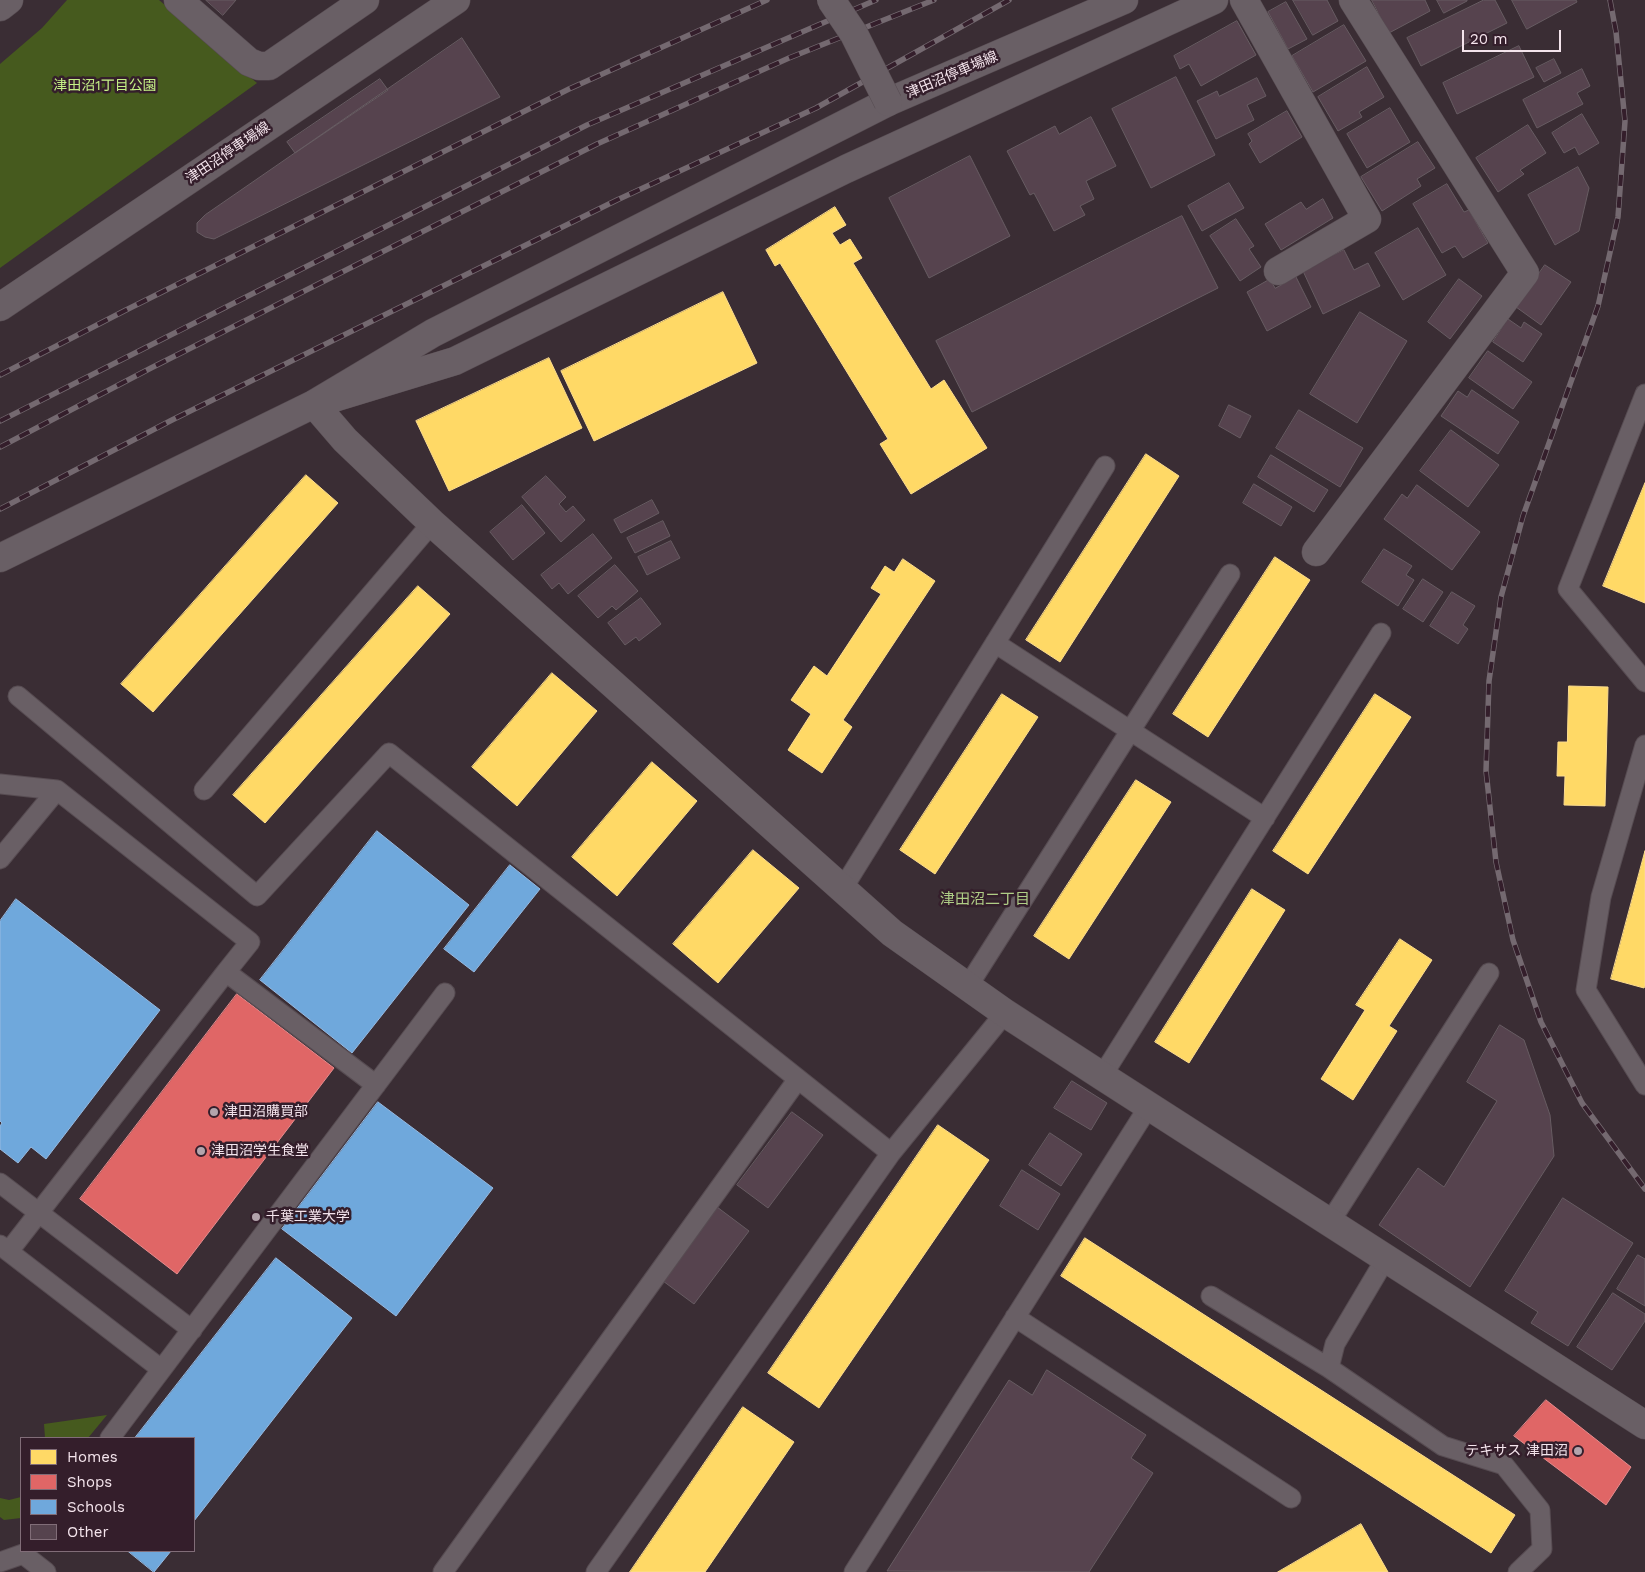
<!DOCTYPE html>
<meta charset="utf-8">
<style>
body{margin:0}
#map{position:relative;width:1645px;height:1572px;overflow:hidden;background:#3a2d34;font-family:"Work Sans",sans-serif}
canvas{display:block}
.legend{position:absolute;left:20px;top:1437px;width:175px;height:115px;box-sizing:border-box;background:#341e2b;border:1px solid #816d78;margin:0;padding:6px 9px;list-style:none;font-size:15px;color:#f4e4ec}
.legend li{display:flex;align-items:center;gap:10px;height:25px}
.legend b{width:25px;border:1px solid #816d78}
.scale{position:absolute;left:1462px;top:30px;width:99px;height:22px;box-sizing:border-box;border:2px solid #f4e4ec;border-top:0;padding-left:6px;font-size:15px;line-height:18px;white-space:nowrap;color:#f4e4ec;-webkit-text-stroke:4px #341e2b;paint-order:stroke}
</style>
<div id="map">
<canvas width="1645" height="1572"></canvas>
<ul class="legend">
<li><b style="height:14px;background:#ffd966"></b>Homes</li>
<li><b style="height:14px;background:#e06666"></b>Shops</li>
<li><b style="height:14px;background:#6fa8dc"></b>Schools</li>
<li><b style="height:14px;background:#56434e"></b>Other</li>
</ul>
<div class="scale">20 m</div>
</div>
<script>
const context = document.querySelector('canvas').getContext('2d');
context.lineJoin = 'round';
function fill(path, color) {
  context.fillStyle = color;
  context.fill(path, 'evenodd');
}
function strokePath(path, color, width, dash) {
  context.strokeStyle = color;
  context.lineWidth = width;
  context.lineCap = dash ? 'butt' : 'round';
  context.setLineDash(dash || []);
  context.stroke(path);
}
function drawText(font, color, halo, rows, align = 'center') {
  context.font = font + ' "Work Sans","Noto Sans JP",sans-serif';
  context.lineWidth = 5;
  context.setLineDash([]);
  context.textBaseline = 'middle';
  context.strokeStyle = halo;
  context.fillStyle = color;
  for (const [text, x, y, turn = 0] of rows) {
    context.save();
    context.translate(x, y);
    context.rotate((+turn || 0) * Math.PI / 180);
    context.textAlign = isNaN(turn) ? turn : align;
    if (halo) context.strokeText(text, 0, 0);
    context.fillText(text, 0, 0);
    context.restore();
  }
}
fill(new Path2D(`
 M67,0H159L257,83L0,268V64L42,28Z
 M107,1415L88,1438H45L44,1424Z
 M21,1497V1518L4,1520L0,1517V1498L9,1500Z`), '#465a1e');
const homes = new Path2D(`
 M835,207L846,225L832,233L840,245L850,239L862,258L853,263L931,389L944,380L987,448L911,494L880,444L888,439L780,263L775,266L766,250Z
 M723,292L757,363L594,441L561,371Z
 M549,358L582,428L449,491L416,421Z
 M1146,454L1179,476L1060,662L1026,640Z
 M306,475L338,503L153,712L121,684Z
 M1645,483V603L1603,586Z
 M1275,557L1310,580L1208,737L1173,714Z
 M903,559L935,581L843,720L852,727L822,773L788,750L811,714L791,700L814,666L827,676L881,594L871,588L885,566L894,572Z
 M418,586L450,614L265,823L233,795Z
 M552,673L597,711L517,806L472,767Z
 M1569,686L1608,687L1605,806L1564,805L1565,776H1557L1558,742H1567Z
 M1002,694L1038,717L935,874L900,850Z
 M1375,694L1411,717L1308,874L1273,851Z
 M652,762L697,801L617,896L572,857Z
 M1136,780L1171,802L1069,959L1034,936Z
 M753,850L799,888L718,983L673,944Z
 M1645,851V986L1644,988L1611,979Z
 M1252,889L1285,910L1189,1063L1155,1042Z
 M1400,939L1432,960L1389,1026L1397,1031L1353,1100L1321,1079L1365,1010L1356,1005Z
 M938,1125L989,1160L819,1408L768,1373Z
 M1085,1238L1515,1515L1491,1553L1061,1276Z
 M743,1407L794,1442L705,1572H630Z
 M1361,1524L1388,1572H1278Z`);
fill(homes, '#ffd966');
strokePath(homes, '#fcdc8e', 1);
const shops = new Path2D(`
 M237,994L334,1068L177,1274L80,1199Z
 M1546,1400L1631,1467L1606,1505L1514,1436Z`);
fill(shops, '#e06666');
strokePath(shops, '#e68c8e', 1);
const schools = new Path2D(`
 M377,831L469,905L352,1053L260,980Z
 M510,865L540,889L474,972L444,949Z
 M16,899L160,1010L46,1159L31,1147L18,1163L0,1149V1126L2,1123L0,1121V921Z
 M378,1102L493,1188L396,1316L282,1229Z
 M276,1258L352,1318L194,1521V1438H135Z
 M128,1551H171L154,1572Z`);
fill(schools, '#6fa8dc');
strokePath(schools, '#97bae1', 1);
const building = new Path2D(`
 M206,0H236L223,15Z
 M1293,0H1327L1338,21L1313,35Z
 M1372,0H1425L1430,11L1389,33Z
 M1437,0H1467V1L1444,13Z
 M1484,0H1495L1507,23L1421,66L1407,38Z
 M1512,0H1576L1577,2L1527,29Z
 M1286,2L1307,39L1288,49L1268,12Z
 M1237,21L1256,55L1201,86L1189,64L1180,69L1174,56Z
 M1344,25L1366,61L1313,92L1292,56Z
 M462,38L500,97L214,239L205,237L197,232V223L205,215Z
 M1519,46L1534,77L1457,114L1443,83Z
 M1554,59L1561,73L1544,82L1536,68Z
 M1367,67L1384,97L1359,112L1362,117L1338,131L1318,97Z
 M1582,69L1590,86L1577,93L1583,104L1537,128L1523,100Z
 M1176,77L1215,155L1151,188L1112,109Z
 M1257,78L1266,96L1247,105L1254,120L1216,139L1197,101L1217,91L1219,96Z
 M380,79L388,90L295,153L287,142Z
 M1390,108L1410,142L1367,168L1347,134Z
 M1287,111L1302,137L1260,163L1249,144L1252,141L1248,134Z
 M1582,114L1599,143L1579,155L1575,147L1564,153L1552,133Z
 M1091,117L1116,166L1086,181L1094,199L1080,206L1085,215L1054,231L1034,193L1030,195L1007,151L1055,126L1059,134Z
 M1528,125L1546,153L1520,170L1524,174L1498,192L1476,158Z
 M1418,142L1435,168L1417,179L1421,186L1382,211L1361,177Z
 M970,156L1010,236L929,278L889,198Z
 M1578,167L1589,188L1579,231L1555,245L1528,195Z
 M1229,183L1244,208L1202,231L1188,206Z
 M1447,184L1464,212L1469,210L1488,243L1463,258L1455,246L1442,253L1413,204Z
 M1323,199L1333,218L1281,250L1265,224L1301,202L1306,209Z
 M1182,216L1218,288L972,412L936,341Z
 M1236,219L1254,246L1249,249L1261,267L1240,281L1210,236Z
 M1418,228L1446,275L1403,300L1375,253Z
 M1344,250L1354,270L1368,263L1380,286L1323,314L1303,271Z
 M1545,265L1571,282L1541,325L1516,307Z
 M1296,277L1311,307L1267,331L1247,292L1270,279L1275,288Z
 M1459,279L1482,296L1450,339L1428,322Z
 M1360,312L1407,341L1357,423L1310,394Z
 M1508,319L1521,328L1524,322L1542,334L1523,362L1493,342Z
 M1488,351L1532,382L1513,409L1469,378Z
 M1472,390L1519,422L1498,454L1441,416L1458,391L1467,397Z
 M1229,405L1251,416L1240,438L1219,426Z
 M1299,410L1363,448L1340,487L1276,448Z
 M1451,430L1499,465L1468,507L1420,471Z
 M1271,455L1328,490L1314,512L1258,477Z
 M546,476L566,497L559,504L566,512L573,506L585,520L561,542L522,497Z
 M1254,484L1292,507L1281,526L1243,503Z
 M1417,485L1480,532L1452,570L1384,519L1402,494L1407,498Z
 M652,500L659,513L621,533L614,520Z
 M522,505L545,533L513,560L490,532Z
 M663,521L670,536L635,553L627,538Z
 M593,534L612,558L568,594L559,583L552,589L541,575Z
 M671,541L680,558L647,575L638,557Z
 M1384,549L1412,566L1406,575L1414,580L1398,606L1362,582Z
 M615,565L638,591L616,610L612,606L598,618L578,596Z
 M1423,579L1443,592L1423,622L1403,609Z
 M1452,592L1475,606L1463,625L1468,629L1458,644L1430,626Z
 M641,598L661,624L639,641L636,637L625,645L608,623Z
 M1500,1025L1524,1040L1550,1115L1554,1156L1470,1287L1379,1225L1418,1168L1444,1187L1497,1101L1467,1082Z
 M1072,1081L1107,1103L1091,1130L1054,1108Z
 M792,1112L823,1135L768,1208L737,1185Z
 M1050,1133L1082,1154L1061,1186L1029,1165Z
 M1022,1170L1060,1194L1038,1230L1000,1206Z
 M1563,1198L1633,1243L1568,1346L1531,1323L1538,1312L1505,1291Z
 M717,1207L749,1231L694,1304L663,1281Z
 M1638,1255L1645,1259V1306L1617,1289Z
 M1613,1293L1645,1314V1321L1612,1370L1577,1347Z
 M1047,1370L1146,1435L1131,1458L1153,1473L1089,1572L887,1571L1009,1380L1032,1395Z`);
fill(building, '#56434e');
strokePath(building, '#675c62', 1);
const service = new Path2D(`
 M1645,394L1568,589L1645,682
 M995,643L1265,818
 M18,696L257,896L389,753L891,1153
 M1645,745L1601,897L1586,990L1645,1085
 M0,784L57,790L0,859
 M57,790L250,942L226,972
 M204,790L432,523
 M843,888L1105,466
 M968,986L1230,574
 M1102,1076L1381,633
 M0,1183L192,1330
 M1330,1222L1489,973
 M0,1245L161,1369
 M9,1251L226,972L376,1085
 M1386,1258L1335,1344L1329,1368L1443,1446L1504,1465L1540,1510L1542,1549L1518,1572
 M1211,1296L1329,1368
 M1015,1317L1291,1498
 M110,1438L445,993
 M0,1562L23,1554L46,1572
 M443,1572L798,1079
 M596,1572L891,1153L1005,1013
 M854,1572L1149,1106`);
const minor = new Path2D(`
 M178,0L249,62L259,66H269L365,0
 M1244,0L1367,219L1278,271
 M1316,552L1525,273L1353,0`);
const tertiary = new Path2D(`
 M1214,0L846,169L455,361L314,404L345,440L432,523L892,933L1005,1013L1102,1076L1645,1425
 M0,7L9,0
 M0,558L314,404L433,333L888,102`);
const secondary = new Path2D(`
 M888,102L1124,0
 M0,307L456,0`);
strokePath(service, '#574c52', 21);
strokePath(minor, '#574c52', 29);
strokePath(tertiary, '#574c52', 29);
strokePath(secondary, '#574c52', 29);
strokePath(service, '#695f65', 19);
strokePath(minor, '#695f65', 28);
strokePath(tertiary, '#695f65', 28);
strokePath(secondary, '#695f65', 28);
const rail = new Path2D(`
 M1610,0L1616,32L1625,121L1618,217L1598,306L1523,516L1501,597L1489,681L1486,771L1496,862L1513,940L1541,1022L1582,1103L1645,1189
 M0,375L126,310L569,89L767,0
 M0,421L587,125L876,0
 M0,447L151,368L597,144L789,58L934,0
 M0,509L172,420L617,200L816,108L1009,0`);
strokePath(rail, '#746970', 5.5);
strokePath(rail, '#341e2b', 4, [11]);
const secondaryBridge = new Path2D(`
 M831,0L854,34L888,102`);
strokePath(secondaryBridge, '#574c52', 29, []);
strokePath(secondaryBridge, '#695f65', 28);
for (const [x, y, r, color] of [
 [214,1112,5,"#b3a4ac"],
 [201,1151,5,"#b3a4ac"],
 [256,1217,5,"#b3a4ac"],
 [1578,1451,5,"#b3a4ac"]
]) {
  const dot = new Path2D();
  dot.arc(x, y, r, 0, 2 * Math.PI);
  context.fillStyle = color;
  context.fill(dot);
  strokePath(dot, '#341e2b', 2);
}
drawText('14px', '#f4e4ec', '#341e2b', [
 ["津田沼停車場線",952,75,-23],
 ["津田沼停車場線",228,153,-34]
]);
drawText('14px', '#c5f186', '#341e2b', [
 ["津田沼1丁目公園",105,86]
]);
drawText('14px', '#f4e4ec', '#341e2b', [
 ["津田沼購買部",224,1112],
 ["津田沼学生食堂",211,1151],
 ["千葉工業大学",266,1217],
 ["テキサス 津田沼",1568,1451,"right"]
], 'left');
drawText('15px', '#afcd86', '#341e2b', [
 ["津田沼二丁目",985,900]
]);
</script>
